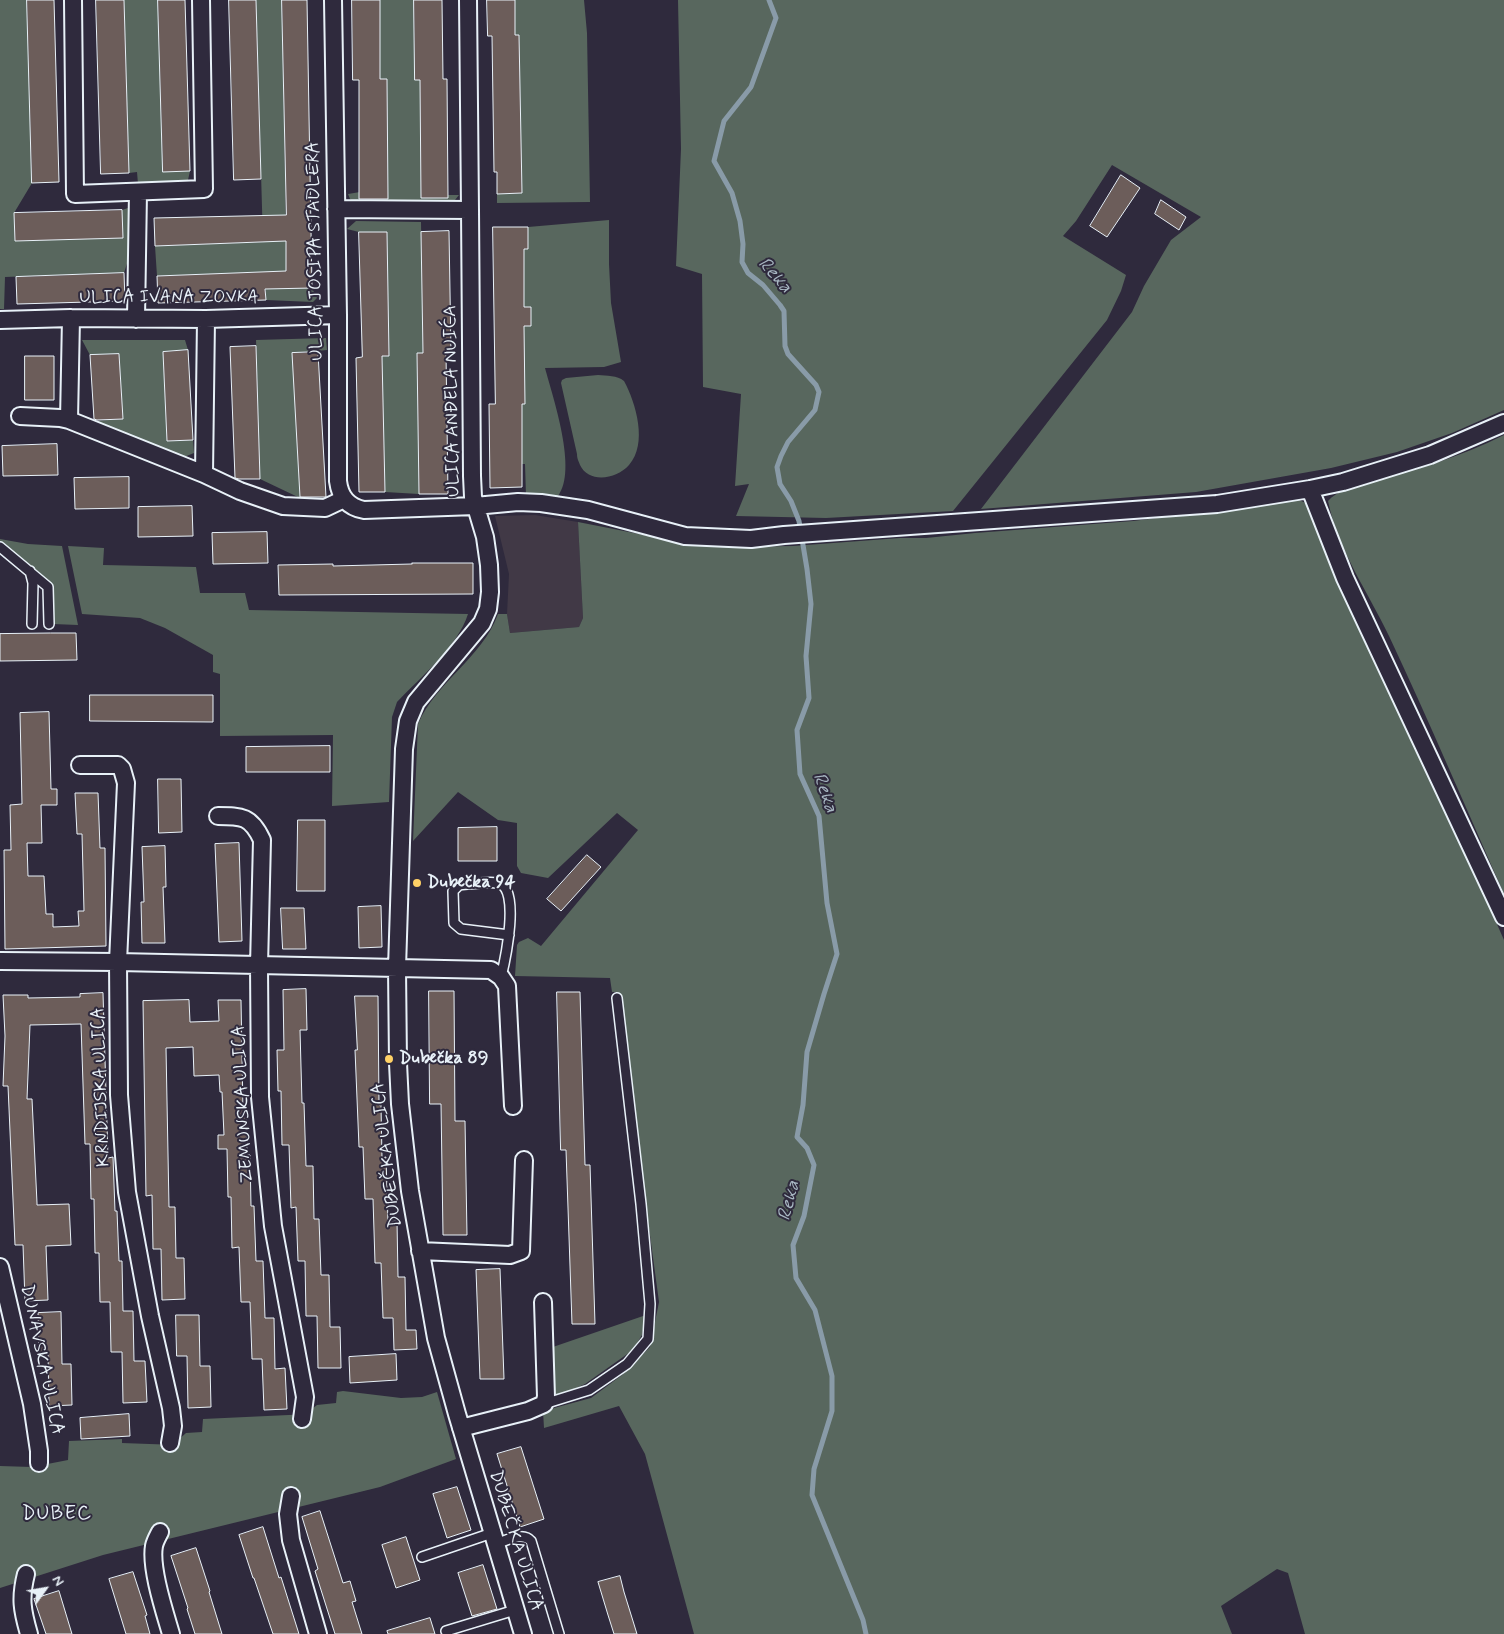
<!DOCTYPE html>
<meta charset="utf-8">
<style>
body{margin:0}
#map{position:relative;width:1504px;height:1634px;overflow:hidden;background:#2f2a3d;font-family:Mynerve,sans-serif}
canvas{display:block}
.north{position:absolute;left:20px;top:1564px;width:50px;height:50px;-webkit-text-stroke:4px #2f2a3d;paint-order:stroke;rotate:58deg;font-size:14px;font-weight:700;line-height:20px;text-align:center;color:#e8f1f8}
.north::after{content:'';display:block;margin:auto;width:18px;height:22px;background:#e8f1f8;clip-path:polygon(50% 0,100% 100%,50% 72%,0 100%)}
</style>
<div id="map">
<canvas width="1504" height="1634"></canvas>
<div class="north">N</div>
</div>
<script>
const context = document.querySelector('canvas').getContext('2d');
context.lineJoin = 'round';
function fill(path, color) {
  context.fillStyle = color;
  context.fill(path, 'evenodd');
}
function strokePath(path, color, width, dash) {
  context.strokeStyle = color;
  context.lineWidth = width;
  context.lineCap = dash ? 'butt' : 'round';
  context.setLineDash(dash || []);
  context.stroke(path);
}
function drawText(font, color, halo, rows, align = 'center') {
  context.font = font + ' Mynerve,sans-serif';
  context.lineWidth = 4;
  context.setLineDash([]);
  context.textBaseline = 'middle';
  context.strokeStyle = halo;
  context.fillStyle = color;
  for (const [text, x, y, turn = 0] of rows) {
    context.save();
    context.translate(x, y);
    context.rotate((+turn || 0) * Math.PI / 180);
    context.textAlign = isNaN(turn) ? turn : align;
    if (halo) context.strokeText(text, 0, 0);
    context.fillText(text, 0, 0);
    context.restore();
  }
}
fill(new Path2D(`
 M535,515L578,522L583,618L579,627L510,633L507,614L509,574L495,516Z`), '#413946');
fill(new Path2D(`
 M0,0H27L32,183L14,213L15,241L122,237V210L128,208L131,251L124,273L5,277L4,309H0Z
 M124,0H158L163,171H190L188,180L138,184L137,172L129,173Z
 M256,0H282L287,288H312L317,298L313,302L266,300L265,272L157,276L155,246L263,242Z
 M380,0H414L415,80H420L421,198H448V195H459L455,200L449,203L354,202L350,199L348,194L360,192V200L388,199L387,80L380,79Z
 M515,0H584L587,33L590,202L497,203V194L522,193L519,36L515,35Z
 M678,0H1504V410L1452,433L1397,452L1331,468L1196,492L981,509L1132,312L1144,286L1171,240L1201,217L1112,165L1076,221L1063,236L1126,275L1121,291L1107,320L953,511L826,518L736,516L749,484L735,486L741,394L703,387L702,274L676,266L681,149Z
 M609,220V264L611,303L621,362L604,367L545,368C553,398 578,470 558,496H526L525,464H522L521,404L524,326H531V307H524V249H528V227Z
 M356,221L421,222L423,353L417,354L419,494L385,492L382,356H389L387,232H359L347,229Z
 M326,338L327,350L293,353L300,498L260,479L256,340Z
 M82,340H185L188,350L163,352L167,441L193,440L194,453L184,457L158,450L94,421L123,419L119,354L90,355Z
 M598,375C607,376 617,375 624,381C636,403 648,444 629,465C617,479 589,484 580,465C578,460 577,458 577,454L561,383L562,380L566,378Z
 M1504,435V894C1466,808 1429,721 1389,636C1368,592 1338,550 1328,501C1344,482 1410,472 1436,463C1459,455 1482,446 1504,435Z
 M1299,500L1308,504L1451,826L1472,868L1504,940V1634H1305L1288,1573L1277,1569L1221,1606L1232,1634H694L645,1454L619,1406L544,1428L543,1411L591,1398L622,1375L650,1347L659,1302L647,1213L641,1180L618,992H612L610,978L515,976L517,945L519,942L528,938L541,946L638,830L617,813L548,878L521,873L517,866V823L498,820L458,792L413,841L418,724C436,682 482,658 498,614H507L510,633L579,627L583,618L578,522L690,544L731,547L793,546L900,538H926L975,533L1133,521Z
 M0,539L28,544L62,546L78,625L53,624L51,585L0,543Z
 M68,546L104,548L103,565L196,567L200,593H245L249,610L468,614C458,646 421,677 397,702L392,717L389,802L332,806L333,735L220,736V674L213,672V655L165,628L140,618L82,614Z
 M646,1315L642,1335L633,1350L585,1384L552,1399L550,1348Z
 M343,1391L401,1398L422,1397L437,1392L456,1459L380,1487L103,1555L0,1588V1466L32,1467L68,1460L69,1441L122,1439V1443L177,1445V1441L186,1433L202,1432L203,1419L310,1414L312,1409L317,1405L336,1403L337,1392Z`), '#58675e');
strokePath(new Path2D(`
 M769,0L776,18L751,87L724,121L714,161L732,193L740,221L743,244L742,262L748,273L763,285L780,305L784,311L785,346L788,354L816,385L819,392L815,410L788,442L781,456L777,467L780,484L791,501L799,521L807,569L811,604L806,656L809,698L797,730L800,774L819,816L827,903L837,954L824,994L807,1052L803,1105L797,1137L807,1148L814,1165L804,1216L793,1245L796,1278L815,1310L832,1376V1411L814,1469L812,1495L863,1620L866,1634`), '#899ba8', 5);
const building = new Path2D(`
 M27,0H54L59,182L32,183Z
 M96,0H124L129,173L101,174Z
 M158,0H185L190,171L163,172Z
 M229,0H256L261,179L234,180Z
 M282,0H307L312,288L265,289L266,300L158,303L157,276L286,271V241L155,246L154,218L286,215Z
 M352,0H380V79H387L388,199H359V80H353Z
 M414,0H442L443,79H447L448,198H421L420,80H415Z
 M487,0H515V35H519L522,193L497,194V172H494L492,36H488Z
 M1121,175L1140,188L1107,237L1090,226Z
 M1161,200L1186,217L1179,230L1155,214Z
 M122,210L123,238L15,241L14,213Z
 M493,227H528V249H524V307H531V326H524L525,404H522V487L490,488L489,404H495Z
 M449,231L451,353H446L448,494H419L417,353H423L421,232Z
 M359,232H387L389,356H382L385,492H359L356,358L362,357Z
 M124,273L125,301L17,304L16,277Z
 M256,346L260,479H239L235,478L230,347Z
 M188,350L193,440L167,441L163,352Z
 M318,352L326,497H300L292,353Z
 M119,354L123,419L97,420L94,419L90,355Z
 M25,356H54V400H25Z
 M57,444L58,475L3,476L2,446Z
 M129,477V508L75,509L74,478Z
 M192,506L193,536L138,537V507Z
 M267,532L268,563L213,564L212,533Z
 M412,563H473V594L279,595L278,565L333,564V566L412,564Z
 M51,633H76L77,660L0,661V634Z
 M90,695H213V722L90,721Z
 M49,712L51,789H57V805H41L42,843H27L28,876H44L46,914H53V927L79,926L78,911H84L82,834H77L75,793H98L100,848H105L106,946L5,949L4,850H11L10,805L22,804L20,713Z
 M330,746V772H246V747Z
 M158,779H181L182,832L159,833Z
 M298,820H325V891H297Z
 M497,827V861H458V828Z
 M239,843L242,941L219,942L215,844Z
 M165,846L166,887H163L165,943H142L141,902H144L142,847Z
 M587,855L601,867L561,911L547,899Z
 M381,906L382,947L359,948L358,907Z
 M281,908H304L306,949H283Z
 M306,989L307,1030H300L302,1103H304L306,1166H313L314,1219H319L321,1275H329L330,1327H340L341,1368H318L317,1316H306L305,1261H298L296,1207L291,1208L289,1145H282L281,1091H278L277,1050H284L283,990Z
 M429,991H454L455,1121H465L467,1235H443L441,1104H430Z
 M557,992H580L585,1165H590L595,1324H572L566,1150H561Z
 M103,993L108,1158L113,1157L115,1211H117L119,1261H122L123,1311H133L134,1361H145L147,1402L123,1403L122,1352H111L110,1302H100L99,1253H95L94,1199H91L90,1144H85L81,1024L30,1025L27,1099H32L37,1203V1205L69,1204L71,1245L46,1246L48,1300L25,1301L23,1245H15L8,1086H3L5,1036L3,995H28V998L80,997V994Z
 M355,996H378L379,1105H381L382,1158L386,1157L388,1222L397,1221L398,1277H405L406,1330H416L417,1349L394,1350L393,1318H383L381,1263H375L373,1199H365L363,1147H359L355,1050H357Z
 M189,1000L190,1022L219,1021L218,1000H241L243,1110H246L247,1155H250L251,1206H254L256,1261H263L265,1318H274L275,1369L285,1368L287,1409L264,1410L262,1359H252L250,1302H241L239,1247L232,1248L231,1197H228L227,1149H218V1135H224L222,1092H220L219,1075L194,1076L193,1047L166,1048L169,1207H175L176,1258H184L185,1299L162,1300L161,1249H153L152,1195L146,1196L143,1001Z
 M500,1269L504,1379H480L476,1270Z
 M61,1312L62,1364H71L72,1405L49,1406L48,1354H39L38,1313Z
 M176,1315H199L200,1366H210L211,1407L188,1408L187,1356H177Z
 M396,1354L397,1380L350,1383L349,1357Z
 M129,1414L130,1436L81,1439L80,1418Z
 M521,1447L544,1519L520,1527L497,1454Z
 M457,1487L471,1530L447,1538L433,1494Z
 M320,1511L343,1583L350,1581L356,1601L352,1602L362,1634H335L315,1571L318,1569L302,1517Z
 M263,1527L279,1578L281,1577L299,1634H273L254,1578H253L239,1535Z
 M406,1537L420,1580L396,1588L382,1545Z
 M196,1548L210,1591L209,1592L222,1634H195L187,1609L188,1608L171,1556Z
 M483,1565L497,1609L472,1616L458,1573Z
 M133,1572L147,1615L145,1616L150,1634H126L109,1579Z
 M620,1576L624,1592L637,1634H614L608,1615L598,1582Z
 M59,1591L72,1634H46L34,1599Z
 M430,1618L435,1634H388L387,1631Z`);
fill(building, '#6c5d5a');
strokePath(building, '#e8f1f8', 1);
const lane = new Path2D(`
 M0,547L48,587L49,624
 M30,571L33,583L32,624
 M501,977C505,961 521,887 498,883C488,881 470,884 459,885L453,891L454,923L461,929L509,935
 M544,1404L589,1390L627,1364L648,1339L650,1304L641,1204L617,998
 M495,1544C506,1541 523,1531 531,1541L559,1634
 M422,1557L492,1533
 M446,1631L515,1610`);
const street = new Path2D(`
 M73,0L75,194L204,189L201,0
 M333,0L338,315V481C340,497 348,507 364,510L475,506L518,502L541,503L588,510L685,536L751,539L784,535L1217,504L1310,489L1343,482L1430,455L1504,423
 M468,0L470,210
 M336,209L470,210L472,476L473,497L485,537L489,565L490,592L488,609L482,623L416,702L408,721L404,749L397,968L398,1063L400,1104L410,1191L436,1338L457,1414L523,1634
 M136,319L138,192
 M0,320L71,318L206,319L338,315
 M20,416L60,418L69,420L204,474L240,491L283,506L325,508L344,499
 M69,420L71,318
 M204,474L206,319
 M1310,489L1345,578L1504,917
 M80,765H118L122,769L126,783L118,962L119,1095L127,1192L150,1316L171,1408L173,1426L170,1443
 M218,816C242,816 251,816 262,840L259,966L260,1097L273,1226L305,1397L302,1419
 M0,961L118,962L491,970L501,977L507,986L513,1106
 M420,1251L510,1255L521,1251L524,1160
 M0,1267L32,1404L39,1451V1463
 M461,1428L528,1411L544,1404L546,1397L543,1302
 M291,1496L288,1514L291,1540L318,1634
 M160,1532C158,1536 155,1541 154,1546C150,1568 165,1613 171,1634
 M26,1574C20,1598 22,1610 29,1634`);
strokePath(lane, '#e8f1f8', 12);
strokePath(street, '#e8f1f8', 20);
strokePath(lane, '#2f2a3d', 9);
strokePath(street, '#2f2a3d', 16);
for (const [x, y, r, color] of [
 [417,883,5,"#ffd166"],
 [389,1059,5,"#ffd166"]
]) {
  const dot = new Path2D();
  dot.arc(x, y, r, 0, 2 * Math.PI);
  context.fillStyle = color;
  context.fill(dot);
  strokePath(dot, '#2f2a3d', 2);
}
drawText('18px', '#e8f1f8', '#2f2a3d', [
 ["ULICA JOSIPA STADLERA",316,251,-91],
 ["ULICA IVANA ZOVKA",169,298],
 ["ULICA ANĐELA NUIĆA",453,401,-91],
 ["KRNDIJSKA ULICA",102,1087,-92],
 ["ZEMUNSKA ULICA",244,1104,-93],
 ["DUBEČKA ULICA",388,1155,-97],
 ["DUNAVSKA ULICA",41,1360,78],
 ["DUBEČKA ULICA",515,1541,73]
]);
drawText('bold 18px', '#e8f1f8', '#2f2a3d', [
 ["Dubečka 94",427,883],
 ["Dubečka 89",399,1059]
], 'left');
drawText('italic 19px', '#a8b7c3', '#2f2a3d', [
 ["Reka",774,276,48],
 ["Reka",824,793,70],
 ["Reka",790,1201,-76]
]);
context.letterSpacing = '1px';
drawText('20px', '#e8f1f8', '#2f2a3d', [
 ["DUBEC",57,1515]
]);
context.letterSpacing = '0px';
</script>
